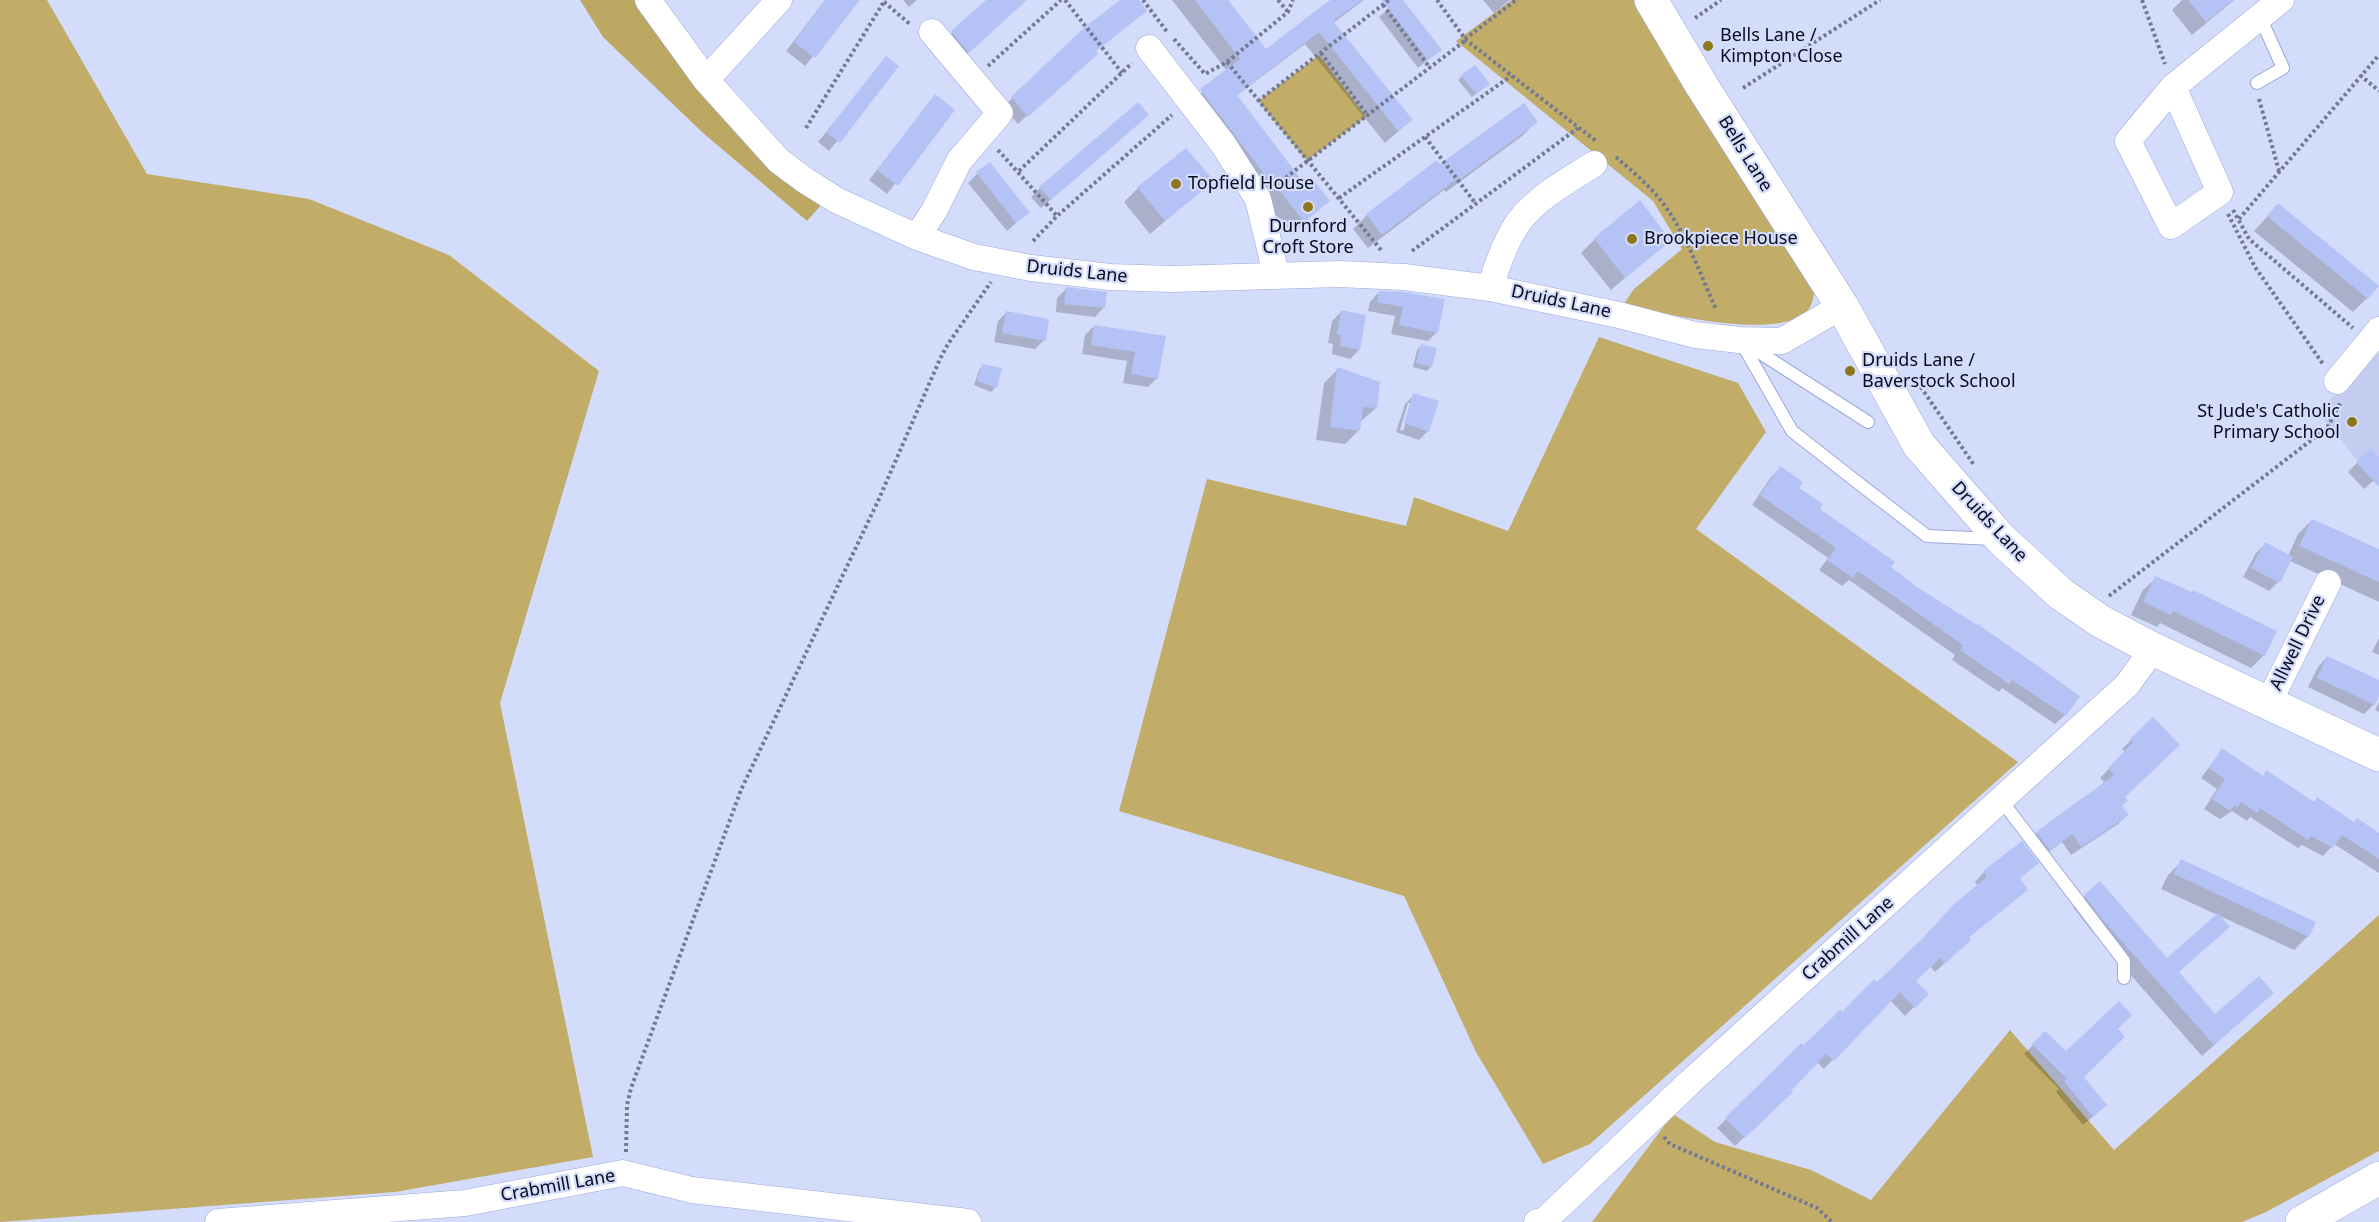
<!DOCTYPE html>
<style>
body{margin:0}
canvas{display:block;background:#d4dcfc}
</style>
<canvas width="2379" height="1222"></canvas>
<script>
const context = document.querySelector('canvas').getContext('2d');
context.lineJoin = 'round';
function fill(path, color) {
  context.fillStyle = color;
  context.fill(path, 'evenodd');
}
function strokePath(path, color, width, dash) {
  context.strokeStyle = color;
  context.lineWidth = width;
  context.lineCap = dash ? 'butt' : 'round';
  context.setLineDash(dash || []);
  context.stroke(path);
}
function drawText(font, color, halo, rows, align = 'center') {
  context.font = font + ' "Noto Sans",sans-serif';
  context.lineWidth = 4.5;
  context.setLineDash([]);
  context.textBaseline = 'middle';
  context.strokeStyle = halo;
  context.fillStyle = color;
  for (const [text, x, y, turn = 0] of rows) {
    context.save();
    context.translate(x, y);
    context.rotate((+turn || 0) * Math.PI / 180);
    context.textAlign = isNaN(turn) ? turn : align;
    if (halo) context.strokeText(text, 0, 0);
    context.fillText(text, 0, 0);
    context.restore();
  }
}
fill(new Path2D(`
 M2379,349V487L2317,411L2334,396Z`), '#c4cdf0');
fill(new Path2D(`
 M0,0H47L147,174L309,199L449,255L599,371L500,703L593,1157L395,1192L0,1222Z
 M1512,0H1639L1815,284C1814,297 1813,309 1801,316C1765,338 1663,313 1623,305L1634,289L1682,249L1653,201L1456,41Z
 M1319,55L1366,117L1307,161L1258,101Z
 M1599,337L1738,383L1766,432L1696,529L2018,762L1590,1144L1543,1164L1476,1052L1404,896L1119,811L1207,479L1406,526L1414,497L1508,531Z
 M2379,915V1151L2266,1212L2242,1222H1592L1673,1114L1715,1142L1811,1170L1871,1200L2010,1030L2114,1150Z`), '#c1ad68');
fill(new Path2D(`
 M580,0H635L706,100L822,204L807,221L703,133L603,37Z`), '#bda863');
fill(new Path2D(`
 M825,0H858L805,66L786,51Z
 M903,0H917L909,7Z
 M988,0H1026L959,61L943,41Z
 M1123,0H1137L1145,11L1095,52L1018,124L1003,107L1087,28Z
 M1172,0H1226L1266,51L1333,0H1364L1333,23L1411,120L1385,143L1305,44L1236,96L1303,185L1328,201L1291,234L1188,104L1227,71Z
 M1399,0H1401L1440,50L1418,68L1379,17Z
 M1483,0H1510L1494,13Z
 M2182,0H2234L2192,35L2172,10Z
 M886,58L897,67L829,151L818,142Z
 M1462,76L1484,88L1472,97L1458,80Z
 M935,96L953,110L887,194L869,180Z
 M1536,122L1522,136L1446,192L1444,190L1368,248L1353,229L1367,215L1440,166Z
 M1138,124L1041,208L1031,197L1040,188Z
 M977,174L1028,212L1007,231L968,183Z
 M1212,181L1150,234L1124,202L1138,188Z
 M2278,205L2367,298L2353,312L2254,231Z
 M1595,239L1669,240L1611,290L1581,253Z
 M1066,289L1104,307L1095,317L1056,312L1057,298Z
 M1379,292L1403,293L1437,332L1428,341L1391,334L1395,316L1368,311L1370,302Z
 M1007,312L1044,340L1035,349L994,342L998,321Z
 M1341,312L1359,350L1350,359L1332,354L1333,344L1328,343L1332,321Z
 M1094,326L1164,338L1157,378L1148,387L1123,383L1127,361L1082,354L1085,335Z
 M1421,346L1431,367L1427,371L1413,367L1417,350Z
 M983,365L1000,369L995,388L991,392L974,385L979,370Z
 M1338,369L1376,408L1360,422L1359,430L1345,444L1316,440L1324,383Z
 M1414,395L1428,431L1419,440L1396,432L1405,404ZM1408,403H1412L1403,431L1400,430Z
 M2379,459V476L2364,489L2348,472L2357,463Z
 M1780,468L1818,509L1916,588L2077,696L2065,715L2055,724L2002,688L1999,692L1952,660L1955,655L1849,580L1842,586L1819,570L1828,558L1752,505L1771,477Z
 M2312,520L2379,551V602L2290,561L2278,582L2269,591L2243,577L2256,553L2265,544L2288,556L2298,534Z
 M2156,578L2264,655L2251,668L2160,623L2157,627L2131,615L2143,590Z
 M2379,638V655L2372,652Z
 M2327,657L2379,682V693L2374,704L2364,714L2308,687L2318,667Z
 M2379,702V712L2375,710Z
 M2152,719L2121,806L2127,815L2118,824L2071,855L2062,842L2040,858L2028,842L2037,833L2105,783L2100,778L2125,752L2122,749Z
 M2222,750L2262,777L2267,772L2313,803L2379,835V873L2334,844L2323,856L2302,845L2298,848L2250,817L2247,821L2232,811L2220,819L2204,809L2217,789L2201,778Z
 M2022,843L2037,863L2019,879L2026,890L1968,938L1969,940L1935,972L1930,966L1915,981L1927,994L1905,1016L1890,1000L1824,1069L1817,1062L1789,1091L1790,1092L1735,1146L1717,1128L1801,1045L1804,1048L1877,984L1978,886L1975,882L1984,872Z
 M2182,861L2308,936L2294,950L2161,889L2168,875Z
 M2085,896L2177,973L2215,1016L2260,1004L2202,1056L2091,930L2073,907Z
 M2116,1029L2083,1077L2096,1114L2083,1125L2056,1092L2059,1089L2024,1054L2045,1033L2066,1053Z`), '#0003');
fill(new Path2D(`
 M825,0H860L815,58L794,42Z
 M986,0H1027L969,53L951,31Z
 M1120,0H1139L1147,11L1096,51L1098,54L1028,117L1011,97L1086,26Z
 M1195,0H1228L1266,49L1330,0H1362L1333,21L1413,120L1398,131L1319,32L1237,95L1304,183L1311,177L1330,201L1304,222L1273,182L1271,183L1200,89L1240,59Z
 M1382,0H1403L1442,50L1428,60Z
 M2188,0H2233L2206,22Z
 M886,56L899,66L840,143L826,132Z
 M1475,65L1490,84L1476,94L1461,75Z
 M935,94L955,110L898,186L877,170Z
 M1138,102L1149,115L1051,200L1039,187Z
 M1524,103L1538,122L1460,179L1459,177L1382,235L1366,214L1437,160L1440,164Z
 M1186,148L1214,181L1165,221L1137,187Z
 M990,162L1030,213L1016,223L976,172Z
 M1640,200L1671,241L1625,278L1594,238Z
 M2278,203L2379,286L2368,299L2267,216Z
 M1066,287L1107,292L1105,308L1064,304Z
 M1379,291L1403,292L1445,299L1438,333L1399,325L1403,307L1377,302Z
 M1341,310L1366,315L1360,350L1340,346L1341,335L1337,334Z
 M1006,311L1049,319L1046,341L1002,333Z
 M1094,325L1166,336L1158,379L1131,374L1135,352L1091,345Z
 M1421,344L1437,348L1432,367L1416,363Z
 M982,364L1002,368L997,388L977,381Z
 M1337,367L1380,382L1377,408L1363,407L1360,431L1330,427Z
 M1413,393L1439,401L1429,432L1404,423Z
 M2371,448L2379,457V487L2356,462Z
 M1780,466L1803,482L1799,488L1823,504L1820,509L1895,562L1891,567L1917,587L1977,625L1978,624L2080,696L2066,716L2012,680L2009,684L1960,650L1963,645L1858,571L1853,578L1827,560L1836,548L1760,495Z
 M2312,519L2379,549V582L2299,546Z
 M2265,542L2293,557L2280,583L2251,568Z
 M2155,576L2192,592L2193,590L2277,631L2265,656L2173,611L2171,615L2143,602Z
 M2327,656L2379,680V696L2375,705L2317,678Z
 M2153,717L2180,745L2125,797L2128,801L2122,806L2129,815L2081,847L2072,834L2050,850L2036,832L2114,775L2108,768L2133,742L2130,739Z
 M2222,748L2263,776L2266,770L2314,802L2317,797L2354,822L2357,818L2379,833V859L2342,835L2333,848L2311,836L2308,840L2260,808L2257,813L2241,802L2238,807L2235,805L2230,811L2212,799L2225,779L2209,768Z
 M2022,841L2039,863L2020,878L2028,890L1969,937L1971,940L1945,964L1940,958L1916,981L1929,994L1915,1008L1900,992L1834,1061L1826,1054L1791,1091L1793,1092L1745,1138L1725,1118L1801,1043L1804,1045L1840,1010L1842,1012L1874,979L1877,982L1921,940L1955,903L1987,877L1983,871Z
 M2181,859L2316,922L2309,937L2174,874Z
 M2100,881L2167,958L2218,913L2230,927L2179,972L2215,1014L2259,976L2274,993L2214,1045L2102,919L2084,895Z
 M2119,1001L2132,1015L2118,1029L2125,1037L2084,1077L2107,1105L2093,1117L2064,1081L2067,1079L2032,1044L2045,1031L2066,1051Z`), '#b5c2f5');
const lane = new Path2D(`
 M2257,83L2283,68L2260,17
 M1868,422L1740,340L1792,431L1857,482L1927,536L1994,539
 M2001,800L2124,961V978`);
const street = new Path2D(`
 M648,0L706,80L779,161L806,181L838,201L917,237L974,257L1031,268L1110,277L1172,279L1339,274L1404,277L1490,288L1619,315L1695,335L1740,340L1782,341L1842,306
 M1149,48L1223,144L1258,199L1276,274
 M706,80L779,0
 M2173,87L2220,192L2171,226L2128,141L2173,87L2281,0
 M917,237L934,211L959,161L1000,113L932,32
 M1490,288C1497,265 1506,239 1520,220C1539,196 1569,180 1594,164
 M2337,381L2379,330
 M2268,704L2328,583
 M218,1222L465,1203L623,1173L692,1190L968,1222
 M1537,1222L1544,1221L1689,1083L2127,685L2153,649`);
const secondary = new Path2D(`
 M1651,0L1702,86L1842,306L1919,445L2001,539L2061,594L2100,621L2153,649L2379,755`);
const highway = new Path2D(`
 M2302,1222L2379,1178`);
strokePath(lane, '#9ba8da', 14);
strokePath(street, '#9ba8da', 27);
strokePath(secondary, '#9ba8da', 34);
strokePath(highway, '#9ba8da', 34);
strokePath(new Path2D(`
 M1065,0L1122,73
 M1143,0L1168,33
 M1278,0L1288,12
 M1437,0L1466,40L1596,141
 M2142,0L2165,64
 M884,2L911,25
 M1383,5L1430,68
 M1695,18L1721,0
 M1174,39L1205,74L1227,62L1288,12L1293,0
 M1465,39L1516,0
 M1321,53L1368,116
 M1227,62L1381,250
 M988,66L1061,0
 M2360,75L2379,91
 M1743,88L1880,0
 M2259,99L2279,171
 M1258,101L1389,0
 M806,128L885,0
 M1425,137L1476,204
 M998,150L1057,216
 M1616,157C1632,171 1649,185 1662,202C1686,233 1700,274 1716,309
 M1019,171L1132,63
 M1276,185L1466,40
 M1339,198L1511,76
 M2233,210L2249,239L2353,328
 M2228,214L2255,267L2323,364
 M2239,219L2379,55
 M1033,241L1057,216L1172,115
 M1412,251L1578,128
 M1914,377L1974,465
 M2109,596L2327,428L2341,402
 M1664,1137L1670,1144L1817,1208L1832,1222
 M626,1152L627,1105L631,1088L741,790L878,501L940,359L948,344L991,282`), '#737992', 4, [3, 3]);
strokePath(lane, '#fff', 12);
strokePath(street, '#fff', 26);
strokePath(secondary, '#fff', 33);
strokePath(highway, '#fff', 33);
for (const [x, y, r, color] of [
 [1708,46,6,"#8d761b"],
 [1176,184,6,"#8d761b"],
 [1308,207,6,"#8d761b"],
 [1632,239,6,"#8d761b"],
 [1850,371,6,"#8d761b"],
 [2352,422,6,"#8d761b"]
]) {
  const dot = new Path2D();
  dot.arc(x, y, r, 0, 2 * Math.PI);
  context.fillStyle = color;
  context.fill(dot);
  strokePath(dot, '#d4dcfc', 2);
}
drawText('18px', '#080b1c', '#d4dcfc', [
 ["Bells Lane /",1720,36],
 ["Kimpton Close",1720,57],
 ["Topfield House",1188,184],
 ["Durnford",1308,227,"center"],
 ["Croft Store",1308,248,"center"],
 ["Brookpiece House",1644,239],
 ["Druids Lane /",1862,361],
 ["Baverstock School",1862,382],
 ["St Jude's Catholic",2340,412,"right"],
 ["Primary School",2340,433,"right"]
], 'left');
drawText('18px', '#080b1c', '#d4dcfc', [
 ["Bells Lane",1745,154,58],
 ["Druids Lane",1077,272,6],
 ["Druids Lane",1561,302,12],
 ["Druids Lane",1989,522,47],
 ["Allwell Drive",2298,643,-64],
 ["Crabmill Lane",1848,939,-42],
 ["Crabmill Lane",558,1186,-10]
]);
</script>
